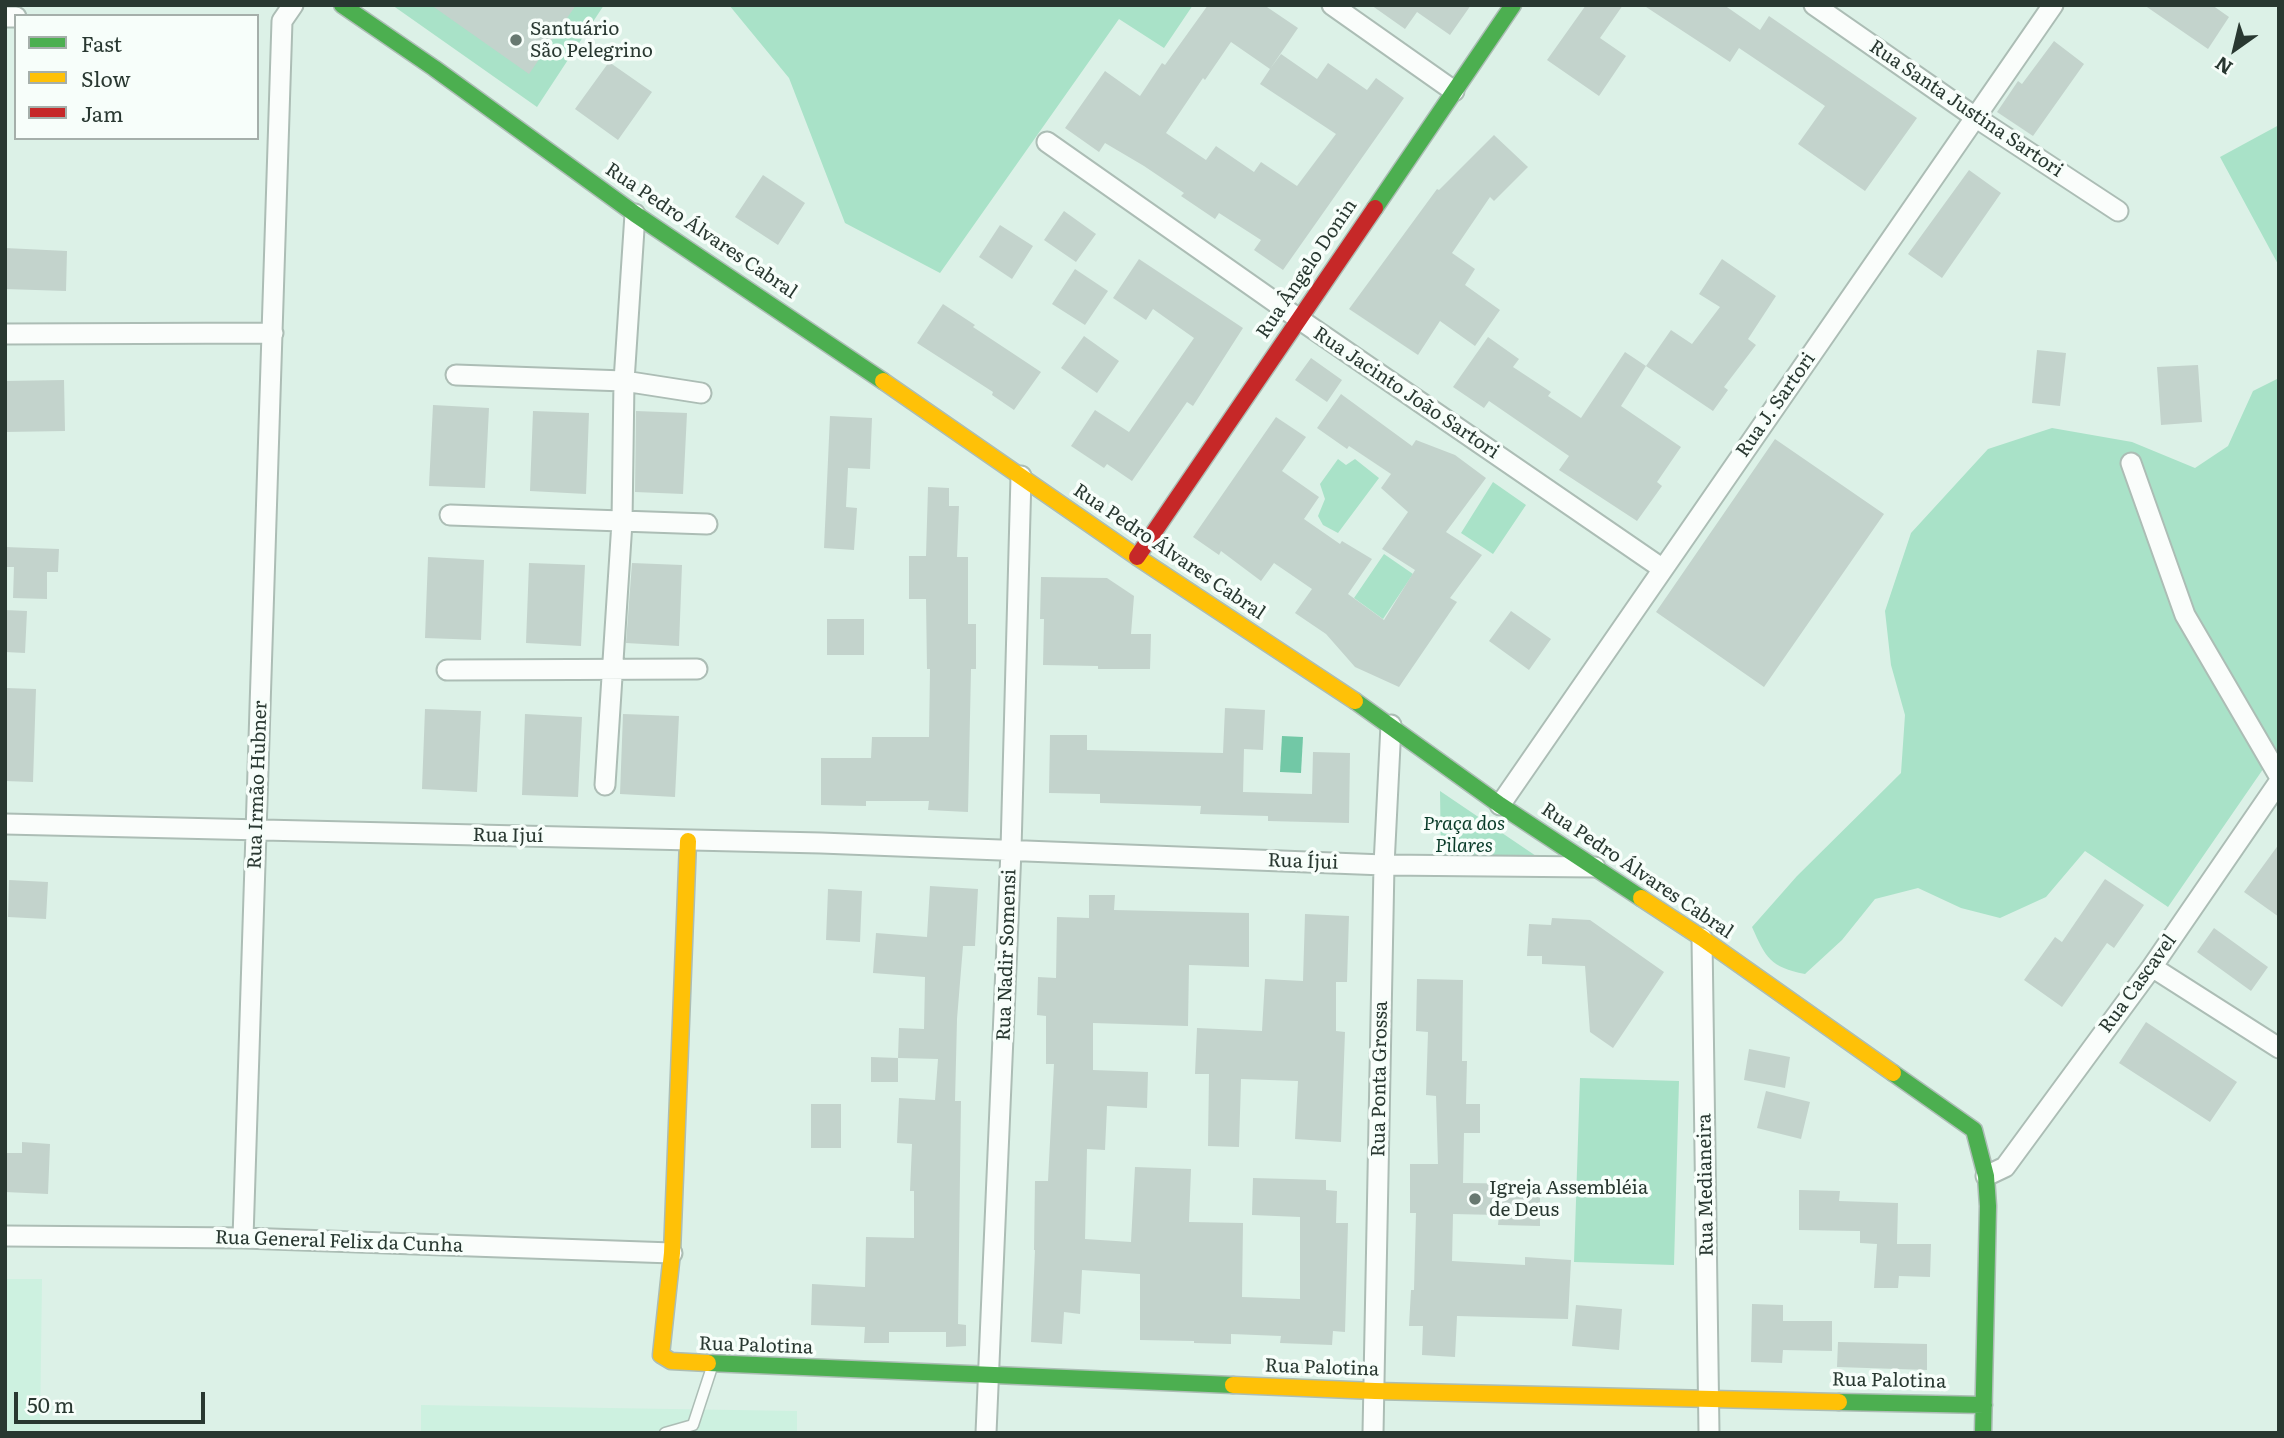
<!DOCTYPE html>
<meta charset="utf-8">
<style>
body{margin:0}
#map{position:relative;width:2284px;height:1438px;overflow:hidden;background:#dcf1e7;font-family:Literata,serif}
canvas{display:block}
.frame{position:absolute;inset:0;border:7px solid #293831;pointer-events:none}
.legend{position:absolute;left:14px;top:14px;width:245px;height:126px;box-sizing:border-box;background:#f7fefa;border:2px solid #a5afaa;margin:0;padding:9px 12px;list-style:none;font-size:21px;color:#293831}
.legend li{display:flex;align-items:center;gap:14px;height:35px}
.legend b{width:35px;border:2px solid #a5afaa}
.north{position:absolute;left:2200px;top:14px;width:70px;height:70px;-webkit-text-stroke:5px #f7fefa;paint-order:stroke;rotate:214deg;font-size:19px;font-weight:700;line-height:28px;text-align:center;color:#293831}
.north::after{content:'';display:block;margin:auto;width:24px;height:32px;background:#293831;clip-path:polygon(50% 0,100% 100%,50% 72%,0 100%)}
.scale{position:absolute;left:14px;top:1392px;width:191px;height:32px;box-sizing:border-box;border:4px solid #293831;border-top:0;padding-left:9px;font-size:21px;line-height:24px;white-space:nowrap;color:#293831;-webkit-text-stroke:5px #f7fefa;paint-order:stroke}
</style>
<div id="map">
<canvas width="2284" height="1438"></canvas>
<div class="frame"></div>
<ul class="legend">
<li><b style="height:9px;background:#4caf50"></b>Fast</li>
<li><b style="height:9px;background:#ffc107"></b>Slow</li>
<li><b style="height:9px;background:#c62828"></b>Jam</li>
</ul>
<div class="north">N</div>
<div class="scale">50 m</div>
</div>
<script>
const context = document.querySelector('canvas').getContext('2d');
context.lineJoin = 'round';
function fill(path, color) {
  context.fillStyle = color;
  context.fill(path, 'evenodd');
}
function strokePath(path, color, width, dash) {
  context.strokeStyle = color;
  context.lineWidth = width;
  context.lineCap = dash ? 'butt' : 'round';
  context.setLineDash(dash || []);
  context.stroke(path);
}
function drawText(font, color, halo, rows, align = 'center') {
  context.font = font + ' Literata,serif';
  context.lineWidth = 7;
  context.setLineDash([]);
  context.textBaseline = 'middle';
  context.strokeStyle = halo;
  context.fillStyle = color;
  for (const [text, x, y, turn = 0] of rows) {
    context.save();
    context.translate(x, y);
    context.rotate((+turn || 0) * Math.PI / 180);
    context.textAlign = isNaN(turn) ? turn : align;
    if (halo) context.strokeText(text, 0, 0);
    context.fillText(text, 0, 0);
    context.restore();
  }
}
fill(new Path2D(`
 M5,1279H42L40,1433H5Z
 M421,1405L797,1411V1433H421Z`), '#cdf1e0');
fill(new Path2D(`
 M392,5H604L537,107Z
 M729,5H1193L1164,48L1119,19L940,273L845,223L789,78Z
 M2279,125V266L2220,157Z
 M2279,378V746L2168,907L2085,851L2046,897L2000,918L1961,908L1918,888L1875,899L1842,940L1805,974C1770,967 1766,958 1752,927L1797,876L1901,773L1905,715L1891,665L1885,611L1911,533L1988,449L2052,428L2132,442L2195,468L2228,446L2253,391Z
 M1338,459L1346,465L1355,459L1379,478L1338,533L1323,525L1318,516L1325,499L1320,484Z
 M1493,482L1526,505L1493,554L1461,533Z
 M1384,554L1413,574L1383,619L1354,598Z
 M1440,791L1539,858H1441Z
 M1580,1078L1679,1081L1674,1265L1574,1262Z`), '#a9e2c8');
fill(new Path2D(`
 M1282,736L1303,737L1301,773L1280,772Z`), '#72c8a6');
fill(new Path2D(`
 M431,5H576L529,74Z
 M1208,5H1264L1298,28L1270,69L1281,54L1317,79L1328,63L1367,90L1376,78L1404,98L1283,270L1254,250L1261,240L1219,213L1215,219L1181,196L1184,193L1144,166L1105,143L1099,152L1065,128L1105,71L1140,96L1162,63L1165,65ZM1231,42L1270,69L1260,84L1336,134L1297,186L1261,162L1254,172L1216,146L1206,160L1166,133L1203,78L1205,80Z
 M1371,5H1471L1450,35L1417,12L1405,29Z
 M1586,5H1623L1600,38L1626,56L1599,96L1547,60Z
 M1643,5H1724L1760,30L1769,16L1917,118L1865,191L1798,144L1825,106L1739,48L1730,62Z
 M2144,5H2212L2229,17L2208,49Z
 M2054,41L2084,64L2033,136L1997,112L2018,81L2022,84Z
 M609,62L652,92L618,140L575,109Z
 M1494,135L1528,167L1494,201L1490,197L1452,253L1475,269L1465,285L1500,310L1475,346L1440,321L1418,355L1349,309L1437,189L1439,190Z
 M1969,170L2001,193L1942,278L1908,254Z
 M763,175L805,203L778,245L735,217Z
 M1064,211L1096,234L1076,262L1044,240Z
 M1000,225L1033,246L1012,279L979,257Z
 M5,248L67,251L66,291L5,289Z
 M1139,259L1243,328L1193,406L1187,402L1132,481L1107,464L1104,468L1071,446L1095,410L1129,432L1194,338L1153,309L1146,320L1113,298Z
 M1722,259L1776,296L1748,339L1756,345L1724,387L1728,390L1713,411L1646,366L1671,330L1692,344L1720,307L1699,294Z
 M1075,269L1108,291L1085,325L1052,304Z
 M943,304L975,325L973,327L1041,372L1014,410L992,395L993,392L917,343Z
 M1084,336L1119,361L1097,393L1061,368Z
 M1488,337L1519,359L1513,367L1551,392L1548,396L1581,418L1625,352L1646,366L1621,406L1681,447L1657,482L1662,486L1637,521L1559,470L1569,456L1489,401L1484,408L1453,387Z
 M2037,350L2066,353L2060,406L2032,403Z
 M1311,358L1342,380L1327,402L1295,380Z
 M2198,365L2202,422L2161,425L2157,367Z
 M64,380L65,431L5,432V381Z
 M1341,394L1412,446L1416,440L1455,455L1486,478L1446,532L1482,555L1450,598L1457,602L1399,687L1355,667L1326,634L1295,613L1312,589L1274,563L1261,581L1221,551L1219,555L1193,537L1276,417L1306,437L1282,471L1319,497L1304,519L1340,544L1342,541L1372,559L1348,594L1384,620L1415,570L1382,549L1408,512L1381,488L1391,474L1349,446L1347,449L1317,428Z
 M433,405L489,408L485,488L429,486Z
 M533,411L589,413L586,494L530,491Z
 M636,411L687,413L683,494L635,492Z
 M830,416L872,418L870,469L848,468L846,507L857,508L854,550L824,548Z
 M1775,439L1884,514L1764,687L1656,612Z
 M928,487L949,488V506H959L957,557H968V624H976V669H971L968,812L928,810L929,801H866V806L821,805V758H871L872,737H929L930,669H927L926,599H909V556H926Z
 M5,547L59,549L58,572H47V599L13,598L14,567H5Z
 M428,557L484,560L481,640L425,638Z
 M529,563L585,565L581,646L526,643Z
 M632,563L682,565L679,646L626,643Z
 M1041,577L1107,578L1134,596L1131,634H1151L1150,669H1098V666L1043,665L1044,619H1040Z
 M5,610L27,611L25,653L5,652Z
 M1511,611L1551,639L1529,670L1489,641Z
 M827,619H864V655H827Z
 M6,688L36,689L33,782L5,781Z
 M1225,708L1265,710L1263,750L1244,749L1243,792L1312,794L1313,752L1350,753L1349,823L1268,821V816L1200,814L1201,806L1100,803V794L1049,793L1050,735H1087V750L1223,753Z
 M425,709L481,711L477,792L422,789Z
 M525,714L582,717L578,797L522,795Z
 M623,714L679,716L675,797L620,794Z
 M2279,844V917L2244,892Z
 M2105,879L2144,905L2114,948L2107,943L2062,1007L2024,980L2055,937L2062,942Z
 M9,880L48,882L46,919L8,917Z
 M930,886L978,889L975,946H963L957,1019L955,1101H961L958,1324L966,1325V1346L946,1347V1332H889V1343H864L865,1327L811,1325L812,1284L865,1287L866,1237L914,1238V1191H910L912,1144L897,1143L899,1098L935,1100L938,1059L898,1058L899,1028L924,1029L925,977L873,973L876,933L927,937Z
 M828,889L862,891L860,942L826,940Z
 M1089,895H1115L1114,910L1249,913V967L1189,965L1188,1026L1093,1023V1070L1148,1072L1147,1108L1107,1106L1105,1150L1087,1149L1085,1239L1131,1242L1135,1167L1191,1169L1189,1222L1243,1223L1242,1297L1300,1299V1217L1252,1215L1253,1178L1326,1180V1190L1337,1191L1336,1223H1348L1345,1332L1333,1331L1332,1345L1280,1343L1281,1336L1231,1334V1344L1194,1343V1341L1140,1340V1274L1082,1270L1080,1314L1064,1312L1062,1344L1031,1342L1035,1250H1034L1035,1181H1048L1054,1064H1046V1016L1037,1015L1038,977L1056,978L1057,917L1089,918Z
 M1305,914L1349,916L1347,982H1336V1031L1345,1032L1341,1142L1295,1139L1298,1081L1241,1079L1239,1147L1208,1146L1209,1074H1195L1197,1028L1262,1031L1265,979L1303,981Z
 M1552,918L1590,920L1664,972L1613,1048L1590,1032L1585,966L1542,964V956H1527L1529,924L1551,925Z
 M2214,928L2268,967L2251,991L2197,952Z
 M1417,979L1463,980L1462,1061H1467L1466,1104H1480V1133H1464L1463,1183L1540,1184V1226L1498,1225L1499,1215L1453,1214L1452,1261L1525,1265V1257L1571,1260L1568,1319L1457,1316L1455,1357L1422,1355L1423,1326H1409L1411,1290H1414L1416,1213H1410V1164H1438L1436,1096L1426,1095L1428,1032L1416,1031Z
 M2146,1022L2237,1082L2210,1122L2119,1063Z
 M1749,1049L1790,1057L1785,1088L1744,1080Z
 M871,1057L898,1058V1082H871Z
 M1766,1091L1810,1102L1801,1139L1757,1128Z
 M811,1104H841V1148H811Z
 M22,1142L50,1144L48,1194L5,1192V1153H22Z
 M1799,1190L1840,1191L1839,1201L1898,1203L1897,1244H1931L1930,1277L1899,1276L1898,1288H1874L1877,1244L1860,1243V1231L1799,1230Z
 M1752,1304L1783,1305V1321H1832V1351L1783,1350L1782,1363L1751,1362Z
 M1576,1305L1622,1309L1619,1350L1572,1346Z
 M1838,1342L1927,1344V1370L1837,1367Z`), '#c3d3cc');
const lane = new Path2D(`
 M665,1433L693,1425L712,1367`);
const street = new Path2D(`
 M1332,5L1454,91
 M1814,5L1975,117L2118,211
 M5,17H16
 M1047,142L1299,319L1663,569
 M5,334L273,333
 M456,375L624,381L701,393
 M2131,463L2185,615L2279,776
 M450,515L707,524
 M447,670L697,669
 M605,785L622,522L624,381L635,214
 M1500,805L2053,5
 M5,824L821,843L1384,865L1595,867
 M1702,938L1709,1433
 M2152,967L2279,1048
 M1986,1176L2005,1167L2152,967L2279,782
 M5,1236L243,1238L672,1253
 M243,1238L282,21L293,5
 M986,1433L1011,850L1021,476
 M1373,1433L1384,865L1391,725`);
const fast = new Path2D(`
 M342,5L434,68L635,214L883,381
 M1375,208L1513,5
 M1355,701L1500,805L1641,898
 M1893,1073L1974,1130L1986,1176L1988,1206L1983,1433
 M708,1363L1233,1385
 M1839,1402L1984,1405`);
const slow = new Path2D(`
 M883,381L1137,557L1355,701
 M688,841L672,1253L661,1355L671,1361L708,1363
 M1641,898L1702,938L1893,1073
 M1233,1385L1375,1391L1839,1402`);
const jam = new Path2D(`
 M1137,557L1375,208`);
strokePath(lane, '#acbdb5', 13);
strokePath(street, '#acbdb5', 23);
strokePath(fast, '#acbdb5', 19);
strokePath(slow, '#acbdb5', 19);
strokePath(jam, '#acbdb5', 19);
strokePath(lane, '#fafdfb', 10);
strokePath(street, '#fafdfb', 19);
strokePath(fast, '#4caf50', 16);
strokePath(slow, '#ffc107', 16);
strokePath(jam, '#c62828', 16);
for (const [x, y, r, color] of [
 [516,40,7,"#687971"],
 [1475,1199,7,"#687971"]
]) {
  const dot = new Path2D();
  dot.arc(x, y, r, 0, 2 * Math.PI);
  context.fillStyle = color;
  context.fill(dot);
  strokePath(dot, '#f7fefa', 2.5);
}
drawText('19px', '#293831', '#f7fefa', [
 ["Santuário",530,29],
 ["São Pelegrino",530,51],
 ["Igreja Assembléia",1489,1188],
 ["de Deus",1489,1210]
], 'left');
drawText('19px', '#293831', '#f7fefa', [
 ["Rua Santa Justina Sartori",1966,109,34],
 ["Rua Pedro Álvares Cabral",701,231,34],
 ["Rua Ângelo Donin",1307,269,-56],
 ["Rua Jacinto João Sartori",1406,393,34],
 ["Rua J. Sartori",1776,405,-55],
 ["Rua Pedro Álvares Cabral",1169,552,34],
 ["Rua Irmão Hubner",258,785,-88],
 ["Rua Ijuí",508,836,1],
 ["Rua Íjui",1303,862,2],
 ["Rua Pedro Álvares Cabral",1637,871,34],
 ["Rua Nadir Somensi",1007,955,-88],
 ["Rua Cascavel",2138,984,-54],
 ["Rua Ponta Grossa",1380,1079,-89],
 ["Rua Medianeira",1706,1185,-91],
 ["Rua General Felix da Cunha",339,1242,2],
 ["Rua Palotina",756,1346,2],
 ["Rua Palotina",1322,1368,2],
 ["Rua Palotina",1889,1381,1]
]);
drawText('italic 19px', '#0a3c2a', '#f7fefa', [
 ["Praça dos",1464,824],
 ["Pilares",1464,846]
]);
</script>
